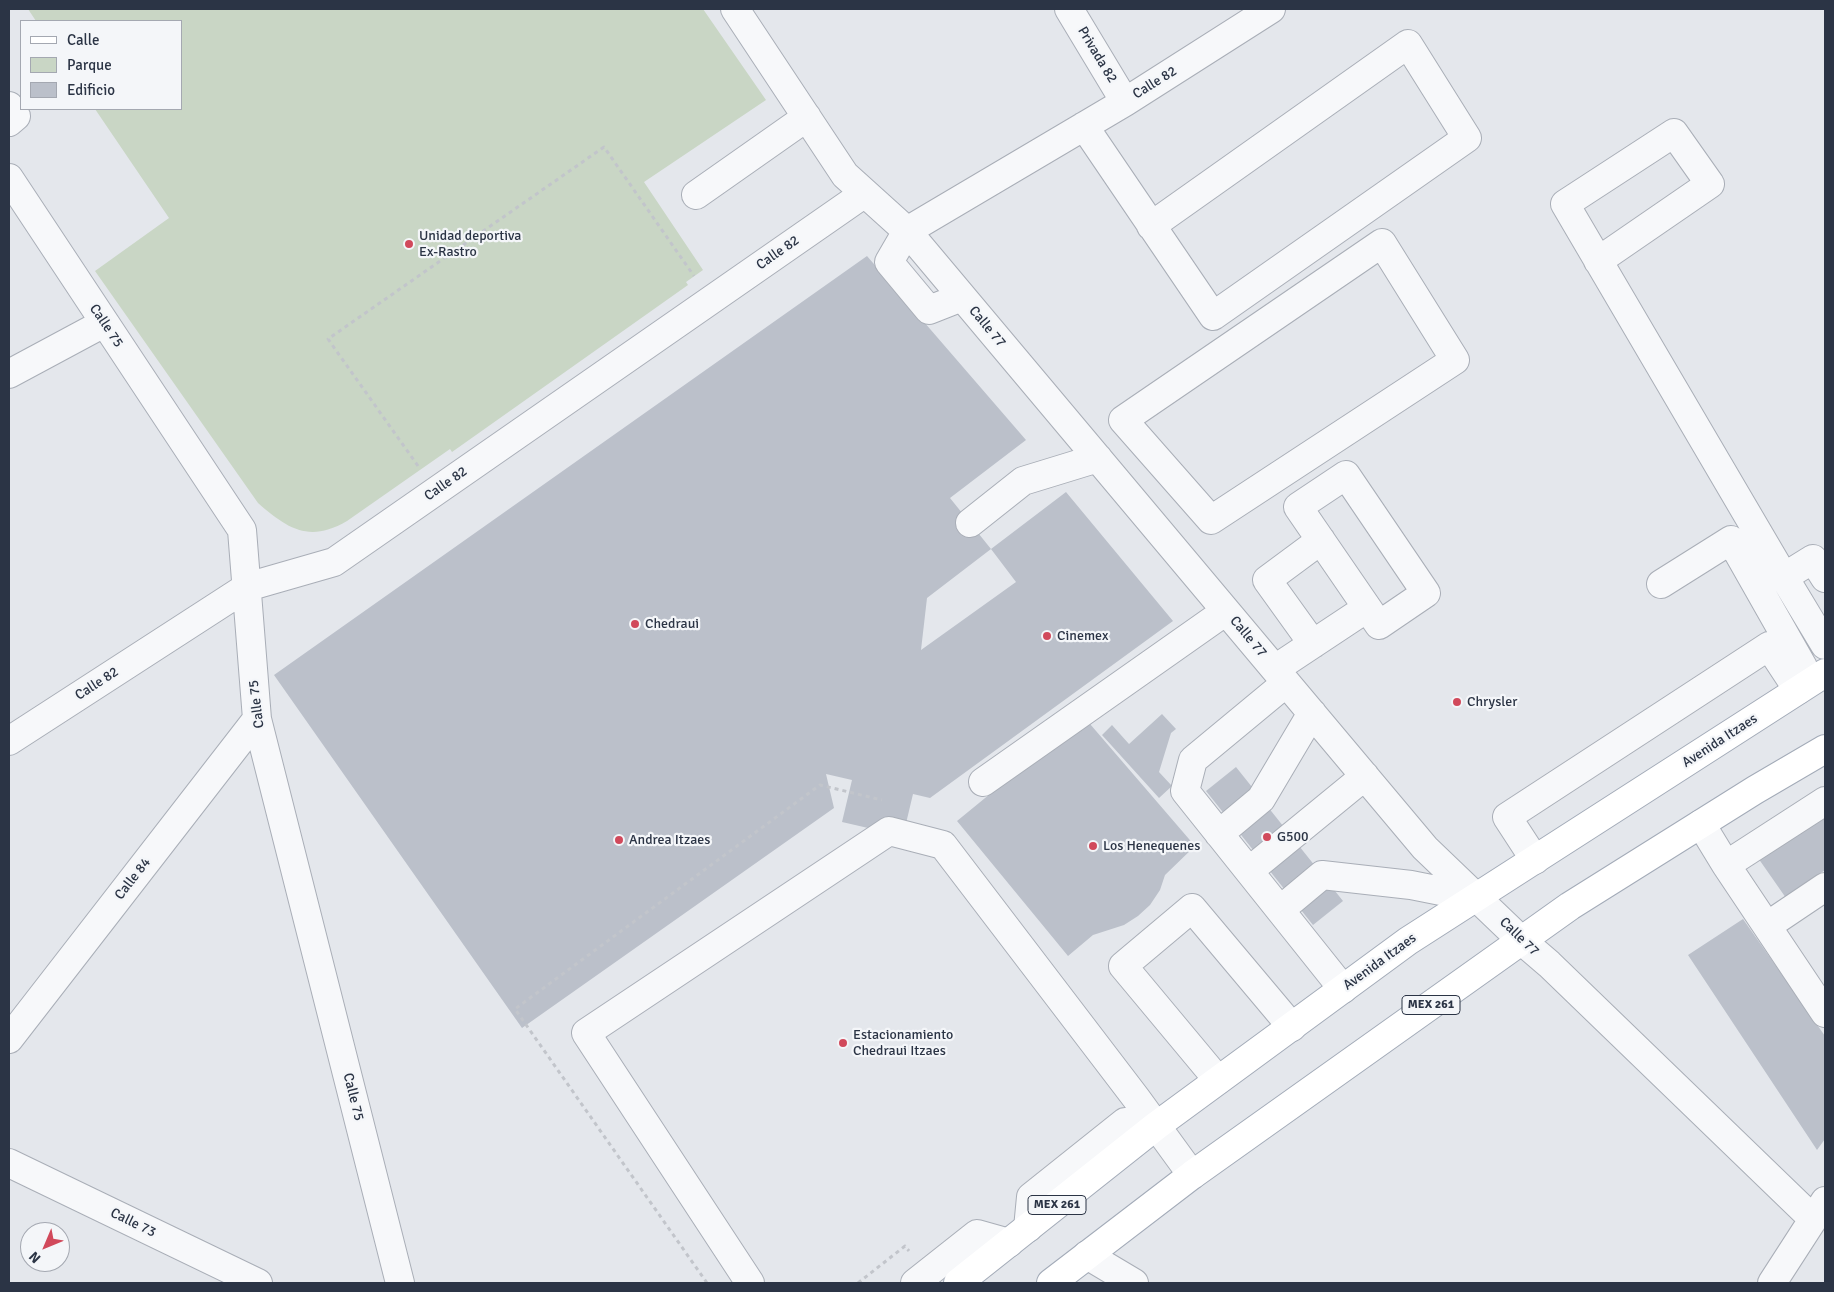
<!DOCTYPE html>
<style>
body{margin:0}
#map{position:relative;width:1834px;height:1292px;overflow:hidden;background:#e4e7ec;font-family:Signika,sans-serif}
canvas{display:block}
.frame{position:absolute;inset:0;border:10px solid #2b3445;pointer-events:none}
.legend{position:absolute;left:20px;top:20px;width:162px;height:90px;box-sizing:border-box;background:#f4f6f9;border:1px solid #a4a8b1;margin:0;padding:6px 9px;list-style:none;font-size:15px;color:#2b3445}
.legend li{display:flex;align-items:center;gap:10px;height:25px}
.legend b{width:25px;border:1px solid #a4a8b1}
.north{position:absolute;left:20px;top:1222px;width:50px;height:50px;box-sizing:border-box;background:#f4f6f9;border:1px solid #a4a8b1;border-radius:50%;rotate:225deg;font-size:14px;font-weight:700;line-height:20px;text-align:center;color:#2b3445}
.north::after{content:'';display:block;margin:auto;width:18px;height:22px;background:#d1495b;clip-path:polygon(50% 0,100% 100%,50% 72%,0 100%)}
</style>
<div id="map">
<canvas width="1834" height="1292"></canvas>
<div class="frame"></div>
<ul class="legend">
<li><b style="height:6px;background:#fff"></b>Calle</li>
<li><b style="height:14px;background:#c9d6c5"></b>Parque</li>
<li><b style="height:14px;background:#bbc0ca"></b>Edificio</li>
</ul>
<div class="north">N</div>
</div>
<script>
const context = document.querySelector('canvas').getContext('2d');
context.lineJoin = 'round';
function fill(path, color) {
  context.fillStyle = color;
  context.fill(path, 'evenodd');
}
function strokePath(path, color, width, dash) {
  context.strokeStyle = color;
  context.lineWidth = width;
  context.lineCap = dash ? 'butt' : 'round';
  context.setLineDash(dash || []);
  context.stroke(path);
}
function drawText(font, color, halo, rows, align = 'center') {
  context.font = font + ' Signika,sans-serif';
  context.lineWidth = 4.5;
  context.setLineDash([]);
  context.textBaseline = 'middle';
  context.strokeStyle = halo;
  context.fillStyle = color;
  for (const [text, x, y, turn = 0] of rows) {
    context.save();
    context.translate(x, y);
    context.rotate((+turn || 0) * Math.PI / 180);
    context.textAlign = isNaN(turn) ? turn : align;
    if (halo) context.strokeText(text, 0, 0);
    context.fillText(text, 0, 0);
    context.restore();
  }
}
fill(new Path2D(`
 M28,9H703L766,100L644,182L703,270L686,282L688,285L452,452L450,449L347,521C309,543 288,529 258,503L95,271L169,218L95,109H181V21H36Z`), '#c9d6c5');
fill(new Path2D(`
 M867,256L1026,440L950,498L991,549L1066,492L1173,621L930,798L913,794L903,836L842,822L852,780L826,774L834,808L522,1028L274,675ZM991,549L1016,582L921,650L927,598Z
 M1162,714L1176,729L1171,733L1159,772L1172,786L1159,798L1102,735L1112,725L1129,744Z
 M1084,717L1195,846L1165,875L1160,890L1150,905L1138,916L1124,925L1093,935L1068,956L957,821Z
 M1236,767L1343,901L1313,925L1206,791Z
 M1825,808V870L1786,898L1756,855Z
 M1743,919L1825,1036V1139L1817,1150L1688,955Z`), '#bbc0ca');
const minor = new Path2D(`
 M735,9L845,175L907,231L1425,848L1521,940L1549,964L1813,1219
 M1069,9L1125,102
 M9,106L16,116L9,122
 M1084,126L1213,316L1467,138L1408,44L1151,226
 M9,178L242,530L257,719L400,1283
 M696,195L807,117
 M1382,243L1455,360L1211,520L1123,420Z
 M1598,261L1710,184L1674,133L1565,204L1784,577
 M962,297L929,310L889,262L907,231L1125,102L1271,9
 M9,374L104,323
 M1346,475L1426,593L1379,625L1298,507Z
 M970,523L1023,481L1098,458
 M1825,578L1813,559L1784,577L1825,645
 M1661,584L1731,540L1803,667
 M1313,644L1267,580L1321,540
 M1275,669L1367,608
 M1286,683L1193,760L1185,791L1343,989
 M9,741L247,587L334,562L865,193
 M983,782L1226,611
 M1701,824L1726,865L1825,801
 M1219,834L1261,799L1312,713
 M1535,860L1507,817L1769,646L1798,690
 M1726,865L1825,1013
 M1249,871L1365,776
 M1280,910L1322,875L1411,885L1476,898
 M1767,926L1825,887
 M9,1039L257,719
 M1218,1080L1123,966L1192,908L1292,1027
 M9,1163L258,1283
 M1028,1228L1031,1197L1125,1122L1156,1126
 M1087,1255L1134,1283
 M750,1283L586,1033L889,831L943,845L1136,1098L1192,1175
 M915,1283L977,1234L1009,1243
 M1772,1283L1825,1201`);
const major = new Path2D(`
 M958,1283L1156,1126L1408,941L1825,673
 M1051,1283L1192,1175L1570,906L1755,790L1825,749`);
strokePath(minor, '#a9aeb7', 30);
strokePath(major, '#a3abb8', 30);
strokePath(new Path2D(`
 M418,466L328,339L604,147L694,276
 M707,1283L515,1009L820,785L882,800
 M858,1283L905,1246L909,1251`), '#c2c5cb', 3, [4, 4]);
strokePath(minor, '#f7f8fa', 28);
strokePath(major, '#fff', 28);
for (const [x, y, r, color] of [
 [409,244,5,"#d1495b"],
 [635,624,5,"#d1495b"],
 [1047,636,5,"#d1495b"],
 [1457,702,5,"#d1495b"],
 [1267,837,5,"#d1495b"],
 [619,840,5,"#d1495b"],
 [1093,846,5,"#d1495b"],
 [843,1043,5,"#d1495b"]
]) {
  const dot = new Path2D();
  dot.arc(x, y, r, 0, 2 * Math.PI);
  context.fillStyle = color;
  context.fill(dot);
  strokePath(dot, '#f4f6f9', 2);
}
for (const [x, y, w] of [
 [1431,1005,58],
 [1057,1205,58]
]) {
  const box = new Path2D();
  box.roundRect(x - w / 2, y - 9.5, w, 19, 4);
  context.fillStyle = '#f4f6f9';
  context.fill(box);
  strokePath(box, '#2b3445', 1);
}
drawText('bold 12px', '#2b3445', null, [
 ["MEX 261",1431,1005],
 ["MEX 261",1057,1205]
]);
drawText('14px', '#2b3445', '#f4f6f9', [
 ["Privada 82",1097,55,59],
 ["Calle 82",1155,83,-32],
 ["Calle 82",778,253,-35],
 ["Calle 75",106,326,56],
 ["Calle 77",987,327,50],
 ["Calle 82",446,484,-35],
 ["Calle 77",1248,637,50],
 ["Calle 82",97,684,-33],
 ["Calle 75",257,704,-97],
 ["Avenida Itzaes",1720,741,-33],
 ["Calle 84",133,879,-52],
 ["Calle 77",1519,937,44],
 ["Avenida Itzaes",1380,962,-36],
 ["Calle 75",353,1097,76],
 ["Calle 73",133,1223,26]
]);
drawText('14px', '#2b3445', '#f4f6f9', [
 ["Unidad deportiva",419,236],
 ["Ex-Rastro",419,252],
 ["Chedraui",645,624],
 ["Cinemex",1057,636],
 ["Chrysler",1467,702],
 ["G500",1277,837],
 ["Andrea Itzaes",629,840],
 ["Los Henequenes",1103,846],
 ["Estacionamiento",853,1035],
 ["Chedraui Itzaes",853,1051]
], 'left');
</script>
